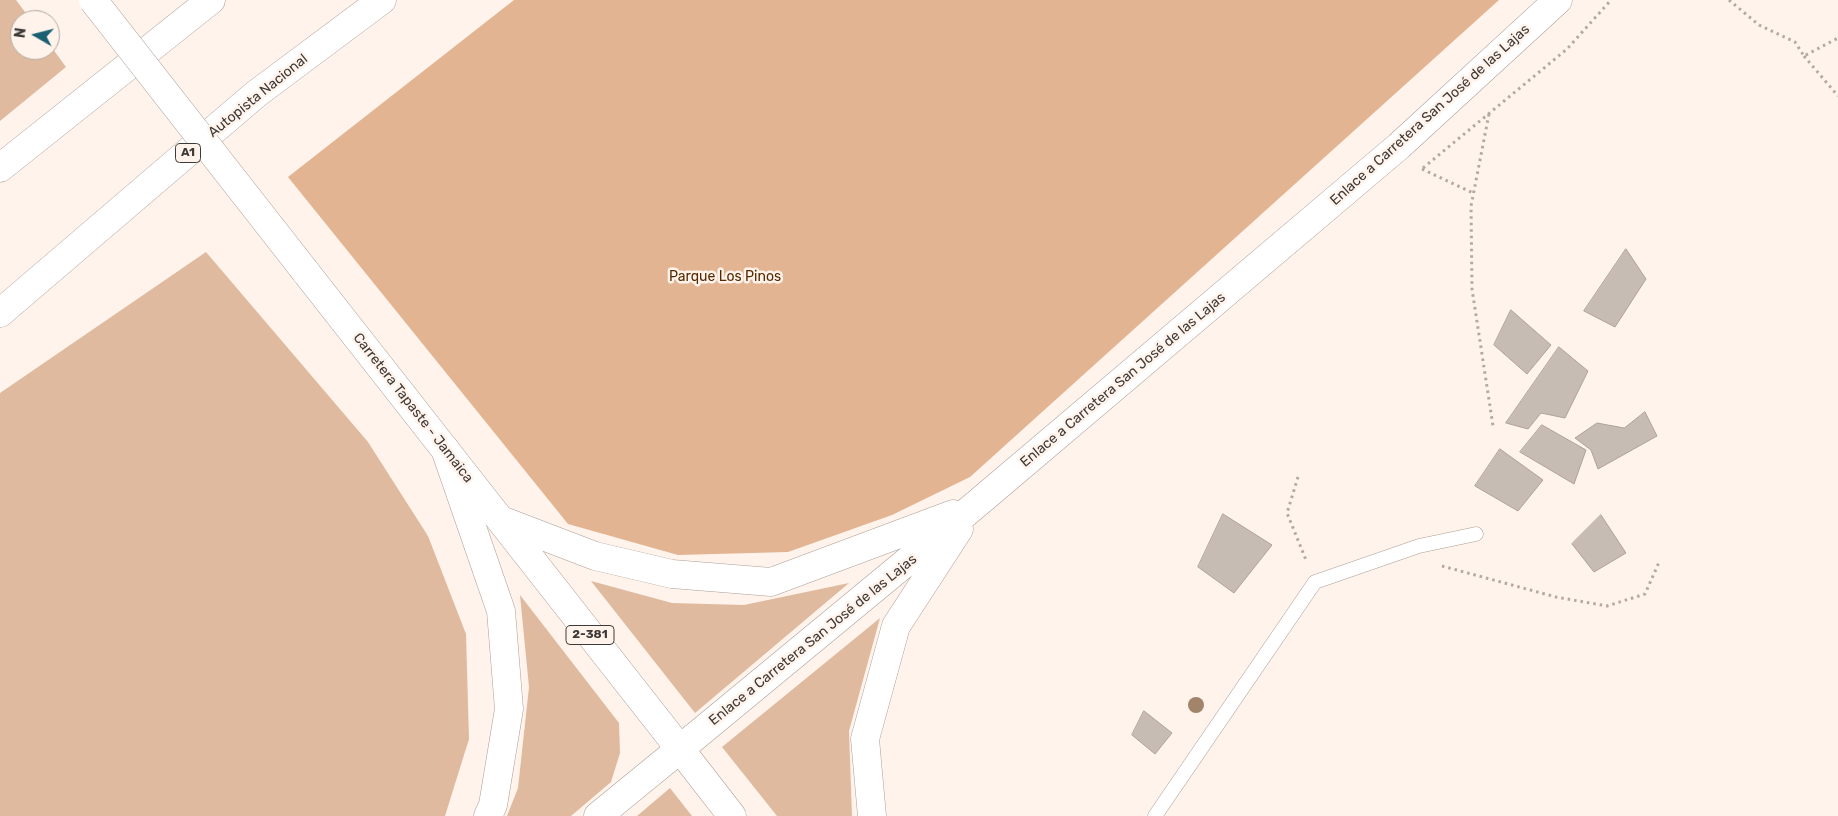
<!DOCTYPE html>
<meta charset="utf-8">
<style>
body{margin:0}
#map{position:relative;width:1838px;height:816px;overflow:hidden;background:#fff3eb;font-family:Rubik,sans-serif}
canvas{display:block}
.north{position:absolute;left:10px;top:10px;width:50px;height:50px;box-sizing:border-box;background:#fff3eb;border:1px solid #b2a9a3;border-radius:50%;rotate:278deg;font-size:14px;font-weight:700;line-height:20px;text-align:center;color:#3e3a37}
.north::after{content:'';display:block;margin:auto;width:18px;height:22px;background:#1b6072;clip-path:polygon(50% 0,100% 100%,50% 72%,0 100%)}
</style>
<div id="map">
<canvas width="1838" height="816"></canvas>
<div class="north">N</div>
</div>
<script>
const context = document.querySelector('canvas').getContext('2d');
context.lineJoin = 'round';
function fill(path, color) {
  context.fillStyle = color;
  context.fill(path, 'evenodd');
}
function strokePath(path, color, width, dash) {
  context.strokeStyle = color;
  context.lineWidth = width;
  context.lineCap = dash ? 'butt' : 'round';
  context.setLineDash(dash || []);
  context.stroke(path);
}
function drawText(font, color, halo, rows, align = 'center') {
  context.font = font + ' Rubik,sans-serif';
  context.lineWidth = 5;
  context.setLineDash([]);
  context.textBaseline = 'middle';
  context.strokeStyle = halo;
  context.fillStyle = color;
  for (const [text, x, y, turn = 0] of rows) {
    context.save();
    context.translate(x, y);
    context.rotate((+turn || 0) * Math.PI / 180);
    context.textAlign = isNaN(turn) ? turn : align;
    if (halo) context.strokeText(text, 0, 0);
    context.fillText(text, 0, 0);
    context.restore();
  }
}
fill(new Path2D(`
 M0,0H16L31,20H20V50H50V45L66,67L0,121Z
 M206,252L368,442L428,536L466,634L469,739L445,816H0V393Z
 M591,581L672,603L744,605L849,583L695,713Z
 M520,595L619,723L620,753L611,782L571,816H507L518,788L529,687Z
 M880,618L849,731L852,816H777L722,747Z
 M670,788L692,816H637Z`), '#e0ba9e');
fill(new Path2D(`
 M514,0H1499L970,477L892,515L788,552L678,555L568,524L288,177Z`), '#e3b491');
const building = new Path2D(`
 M1626,249L1646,279L1615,327L1584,311Z
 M1511,310L1551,345L1527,374L1494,345Z
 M1559,347L1588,371L1565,418L1541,413L1528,429L1506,423Z
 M1645,412L1657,436L1598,469L1591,450L1575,438L1597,423L1624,428Z
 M1542,425L1586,450L1574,484L1520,452Z
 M1500,449L1543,480L1518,511L1475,486Z
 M1223,514L1272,545L1234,593L1198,567Z
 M1601,515L1626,553L1594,572L1572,544Z
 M1144,711L1172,733L1155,754L1132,735Z`);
fill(building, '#c7bcb4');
strokePath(building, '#ada29a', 1);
const service = new Path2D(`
 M1155,816L1315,582L1419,546L1476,534`);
const secondary = new Path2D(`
 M680,749L732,816`);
const primary = new Path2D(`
 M305,271L680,749L973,507L1399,146L1558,0
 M501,520L595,556L672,574L771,582L953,514
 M872,816L865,739L896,626L959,529`);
const motorway = new Path2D(`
 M0,168L211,0
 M0,313L256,94L382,0
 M445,449L501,611L509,709L493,805L488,816
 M598,816L680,749`);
strokePath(service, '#aa9f98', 15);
strokePath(secondary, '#aa9f98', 29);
strokePath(primary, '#aa9f98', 29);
strokePath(motorway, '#aa9f98', 29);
strokePath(new Path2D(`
 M1729,0L1759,25L1795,42L1804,56L1838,38
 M1804,56L1838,96
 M1489,114L1471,206L1472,289L1493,426
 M1423,168L1567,49L1611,0
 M1422,169L1473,193
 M1298,477L1287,513L1306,560
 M1442,566L1556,597L1607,606L1645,594L1660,560`), '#b2a9a3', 3, [2.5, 4]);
strokePath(service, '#fff', 14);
strokePath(secondary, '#fff', 28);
strokePath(primary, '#fff', 28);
strokePath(motorway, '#fff', 28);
const primaryBridge = new Path2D(`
 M93,0L305,271`);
strokePath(primaryBridge, '#aa9f98', 29, []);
strokePath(primaryBridge, '#fff', 28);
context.fillStyle = '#a2846a';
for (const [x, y] of [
 [1196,705]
]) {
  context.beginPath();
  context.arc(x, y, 8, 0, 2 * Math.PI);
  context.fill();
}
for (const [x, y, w] of [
 [188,153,25],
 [590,635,48]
]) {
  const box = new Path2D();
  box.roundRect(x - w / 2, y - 9.5, w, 19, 4);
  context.fillStyle = '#fff3eb';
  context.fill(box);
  strokePath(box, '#3e3a37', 1);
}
drawText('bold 12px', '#3e3a37', null, [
 ["A1",188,153],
 ["2-381",590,635]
]);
drawText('14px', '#3e3a37', '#fff3eb', [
 ["Autopista Nacional",258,96,-39],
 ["Enlace a Carretera San José de las Lajas",1430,115,-42],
 ["Enlace a Carretera San José de las Lajas",1123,380,-40],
 ["Carretera Tapaste - Jamaica",413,408,52],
 ["Enlace a Carretera San José de las Lajas",813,640,-39]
]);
drawText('14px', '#552a00', '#fff3eb', [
 ["Parque Los Pinos",725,277]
]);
</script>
